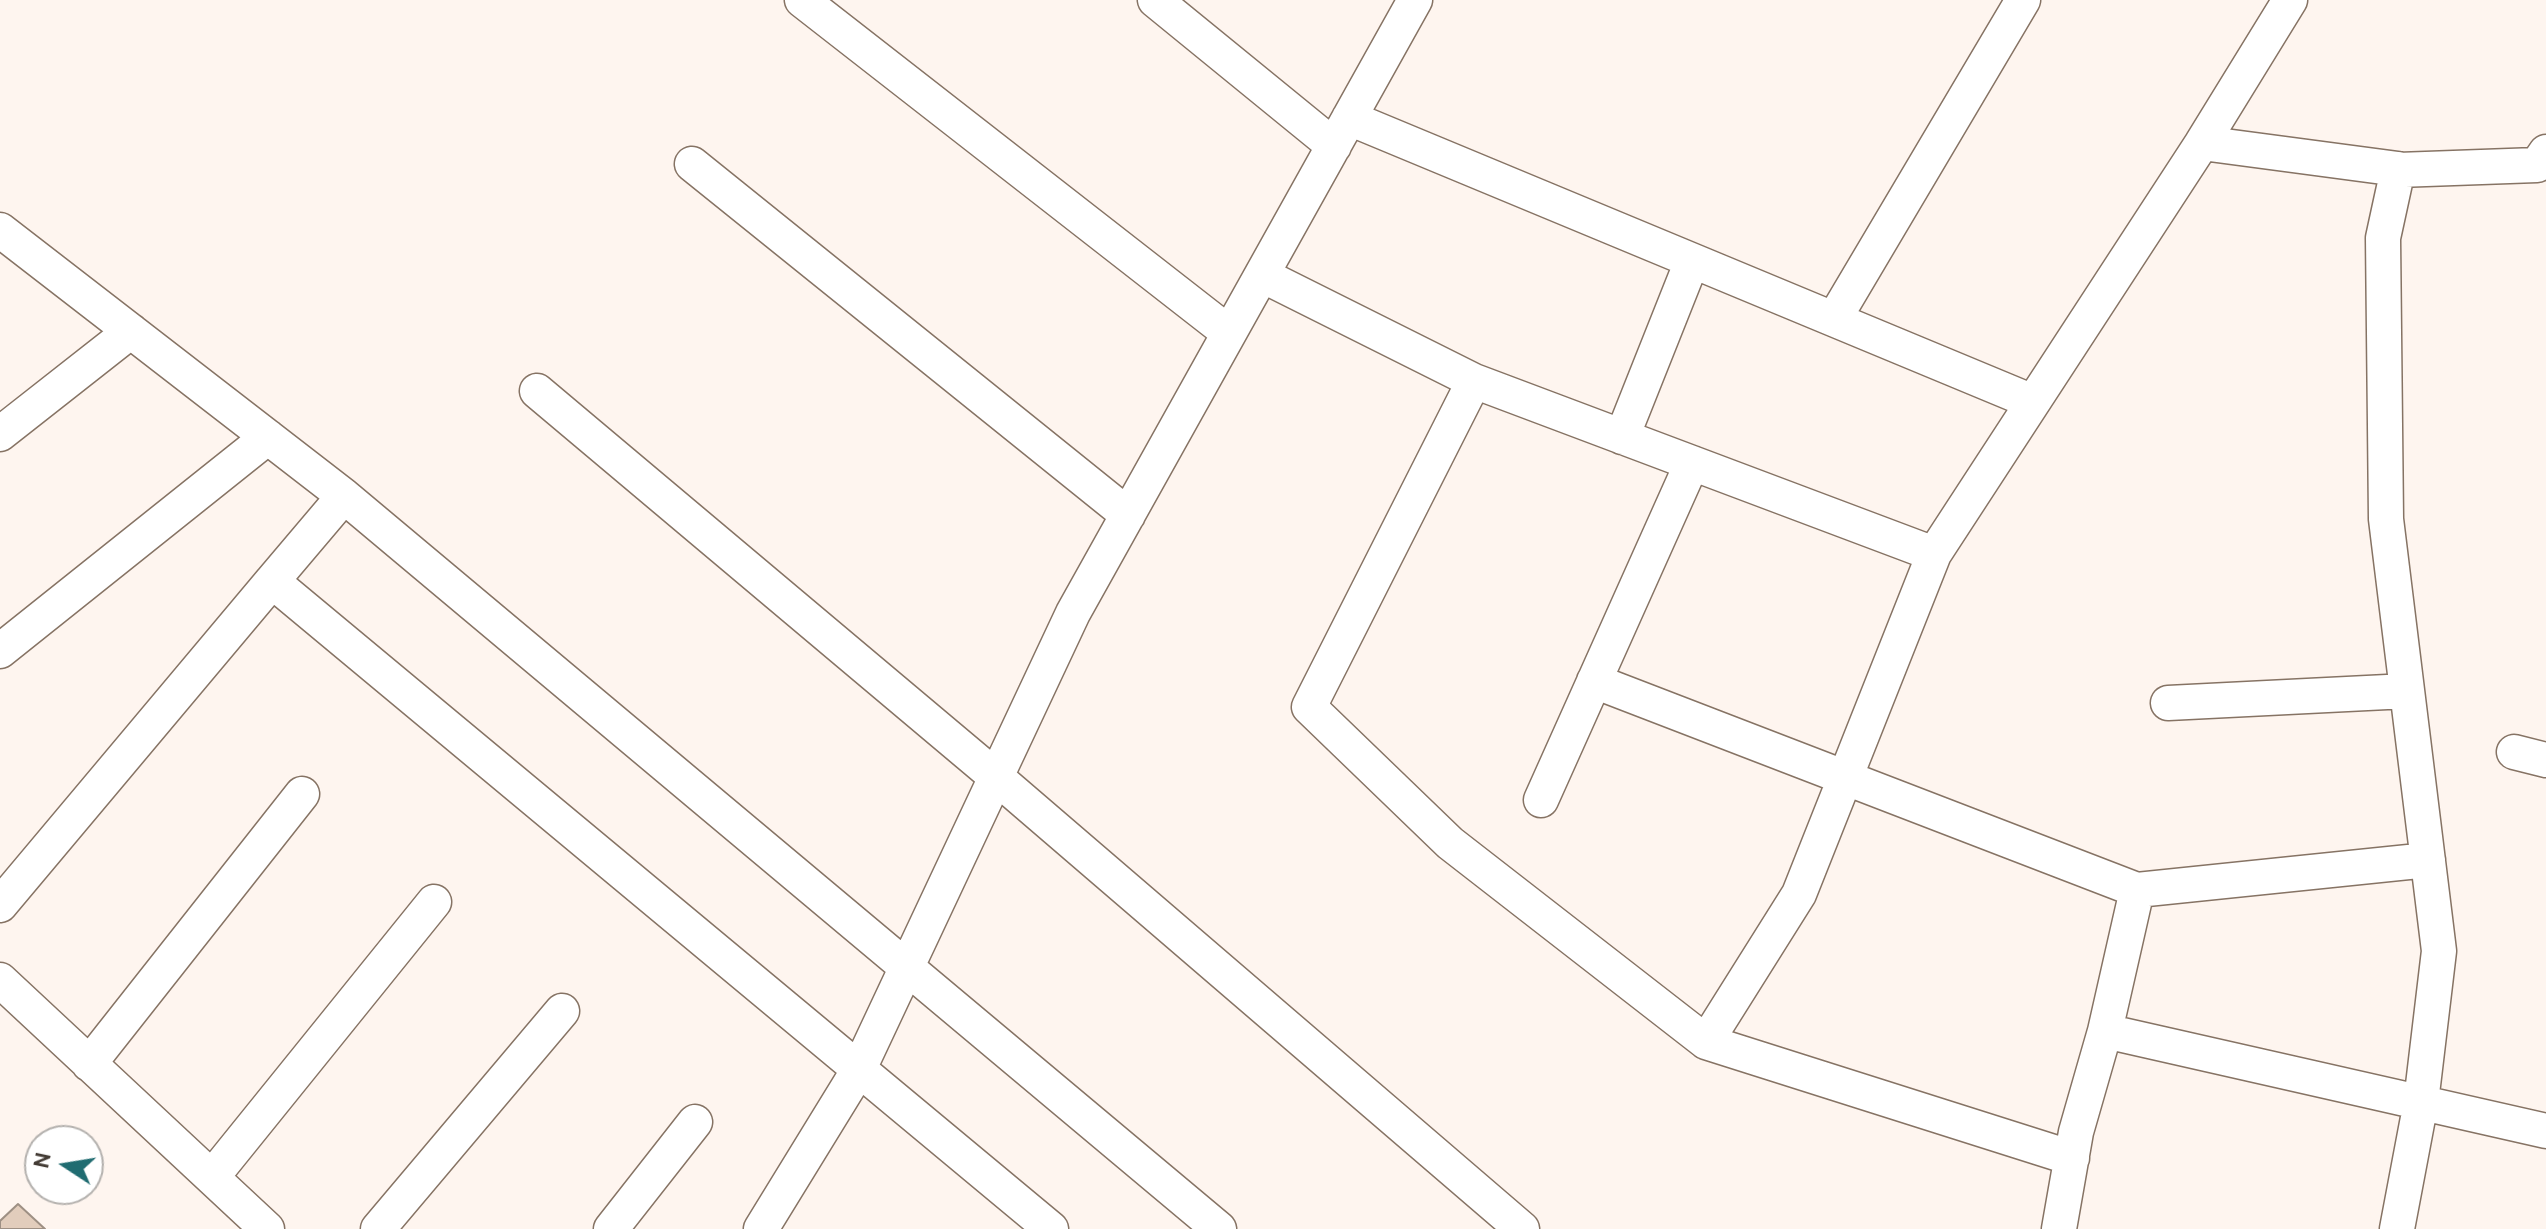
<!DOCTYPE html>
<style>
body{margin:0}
#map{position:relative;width:2546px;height:1229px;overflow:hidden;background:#fef5ef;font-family:Cabin,sans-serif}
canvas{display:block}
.north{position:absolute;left:24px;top:1125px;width:80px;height:80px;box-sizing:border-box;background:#fff;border:2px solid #b4b1ae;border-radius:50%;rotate:282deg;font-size:22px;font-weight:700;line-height:32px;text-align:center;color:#433b34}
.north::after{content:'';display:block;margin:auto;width:28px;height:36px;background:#206c71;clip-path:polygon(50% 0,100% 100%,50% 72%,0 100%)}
</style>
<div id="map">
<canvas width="2546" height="1229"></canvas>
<div class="north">N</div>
</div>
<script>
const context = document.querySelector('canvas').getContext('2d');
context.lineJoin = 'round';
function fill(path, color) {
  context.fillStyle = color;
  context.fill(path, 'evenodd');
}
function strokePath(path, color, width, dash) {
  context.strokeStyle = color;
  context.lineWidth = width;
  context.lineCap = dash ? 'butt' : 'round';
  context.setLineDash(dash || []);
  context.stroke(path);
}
const building = new Path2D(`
 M18,1204L45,1229H0V1221Z`);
fill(building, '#e2cdbc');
strokePath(building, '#9e9084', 2);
const street = new Path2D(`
 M802,0L1229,333
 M1155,0L1334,146
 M1349,118L2033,402
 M2202,143L2290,0
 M692,164L1128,515
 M2398,170L2537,165L2546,152
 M0,230L344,496
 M1262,275L1474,381L1309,707L1450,843L1706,1042
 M1834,319L2023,0
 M1474,381L1934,554
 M537,391L996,777L1522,1229
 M0,434L131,331
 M1622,437L1692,261
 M272,581L344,496L1219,1229
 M0,651L268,437
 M1594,681L2137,890L2428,860
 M2168,703L2407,691
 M2514,752L2546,760
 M1541,800L1692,463
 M0,905L272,581L1051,1229
 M0,980L267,1229
 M2105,1031L2137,890
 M89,1064L302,794
 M2072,1158L1706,1042L1799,894L1934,554L2202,143L2398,169L2383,238L2386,519L2439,951L2421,1102L2397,1229
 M212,1177L434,902
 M378,1229L562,1011
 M611,1229L695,1122
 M761,1229L858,1071L1073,613L1415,0
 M2059,1229L2076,1132L2105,1031L2546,1131`);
strokePath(street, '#867364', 37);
strokePath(street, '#fff', 34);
</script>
